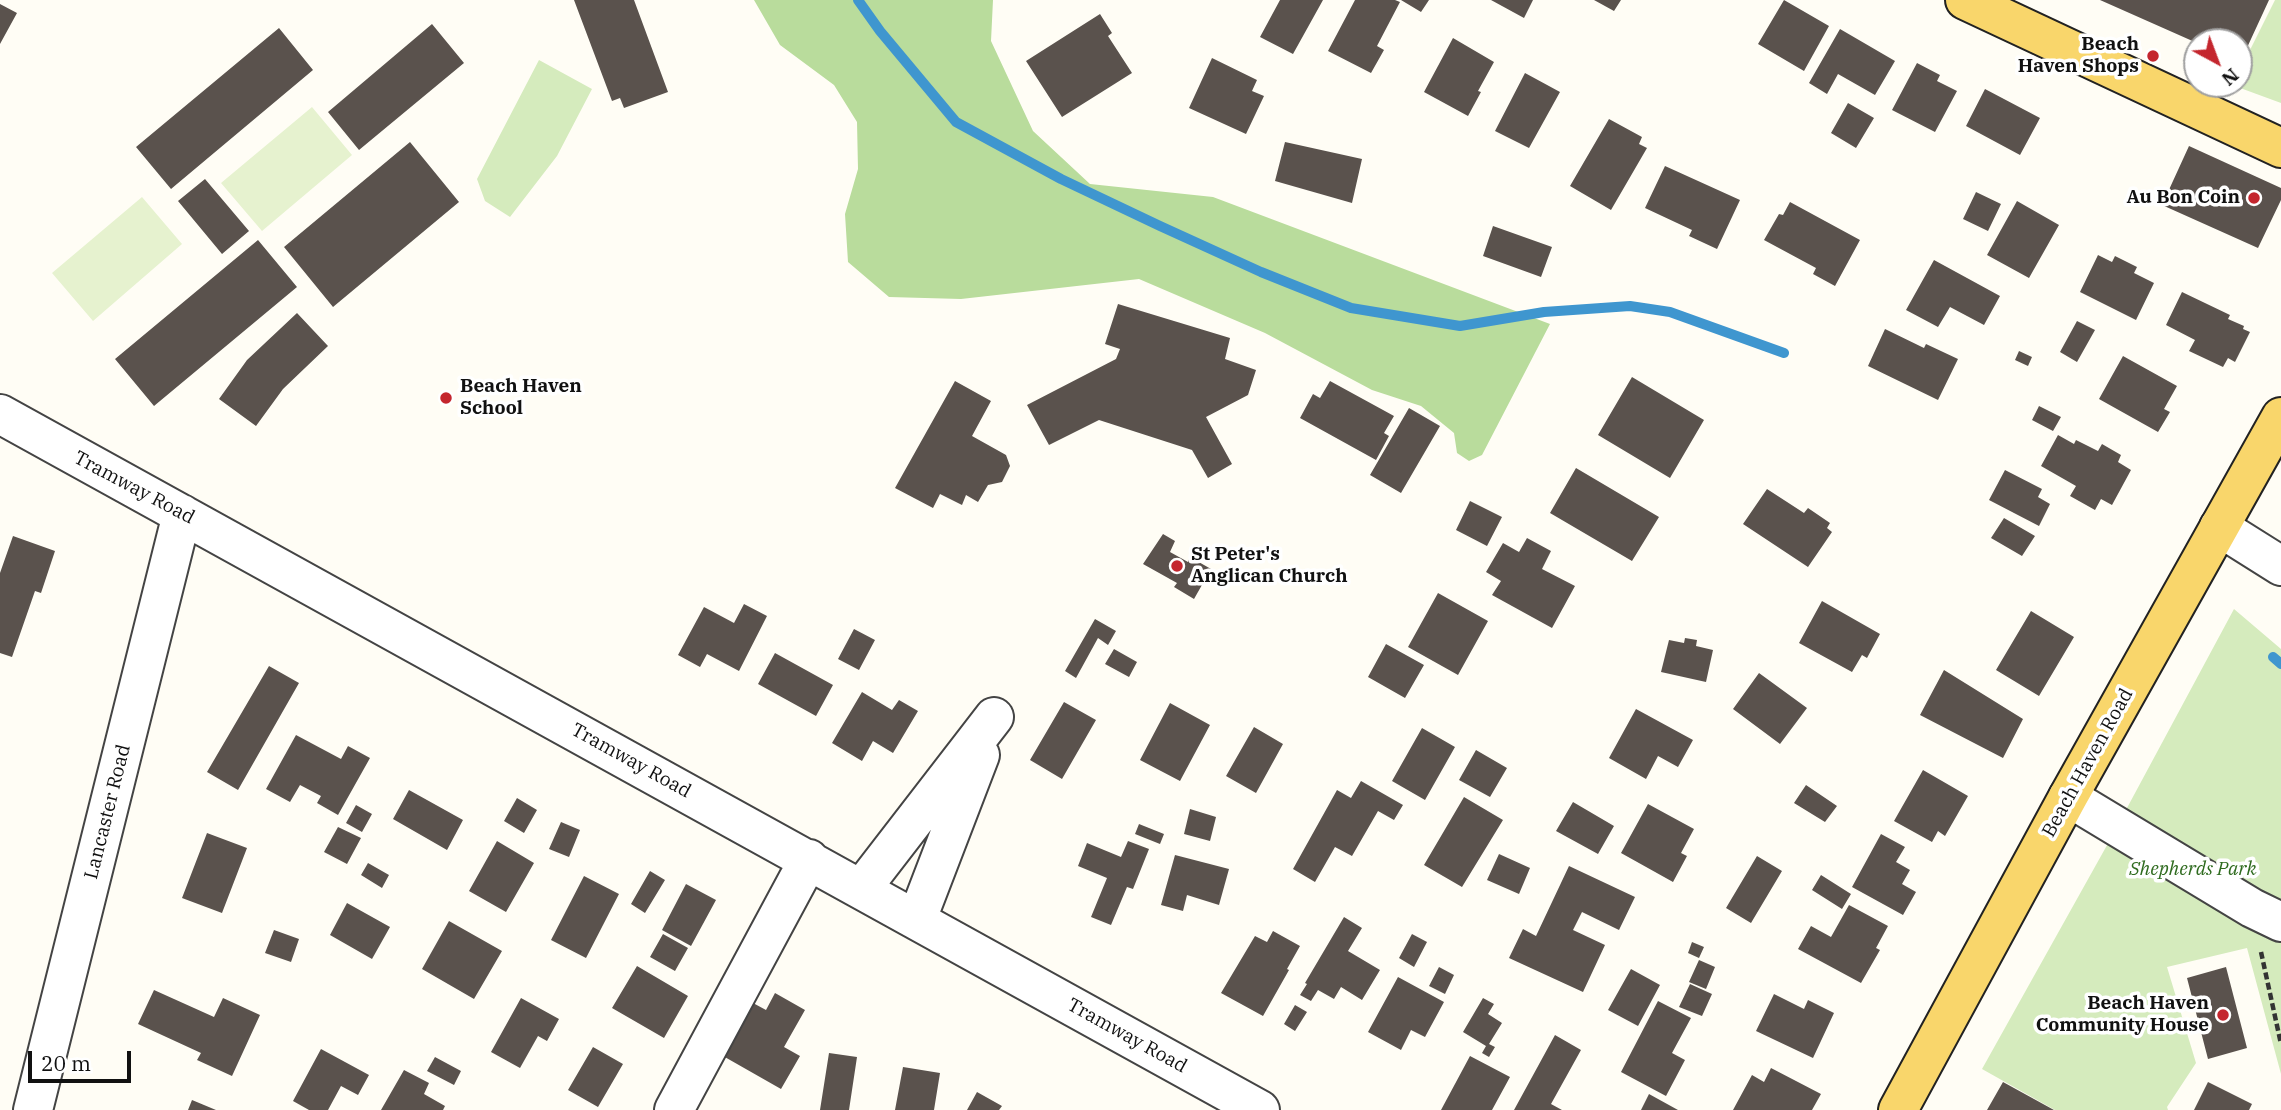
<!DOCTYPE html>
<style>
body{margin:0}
#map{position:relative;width:2281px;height:1110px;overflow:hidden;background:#fffdf5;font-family:"IBM Plex Serif",serif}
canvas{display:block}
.north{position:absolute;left:2183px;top:28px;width:70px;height:70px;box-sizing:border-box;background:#fff;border:2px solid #a0a0a0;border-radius:50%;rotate:139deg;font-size:19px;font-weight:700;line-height:28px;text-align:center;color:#111}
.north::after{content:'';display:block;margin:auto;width:24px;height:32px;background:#c4262e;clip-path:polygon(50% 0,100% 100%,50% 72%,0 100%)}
.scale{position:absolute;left:28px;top:1051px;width:103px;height:32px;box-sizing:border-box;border:4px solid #111;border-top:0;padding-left:9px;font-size:21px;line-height:24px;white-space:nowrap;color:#111;-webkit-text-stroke:5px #fff;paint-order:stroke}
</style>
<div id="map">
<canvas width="2281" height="1110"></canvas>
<div class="north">N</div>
<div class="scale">20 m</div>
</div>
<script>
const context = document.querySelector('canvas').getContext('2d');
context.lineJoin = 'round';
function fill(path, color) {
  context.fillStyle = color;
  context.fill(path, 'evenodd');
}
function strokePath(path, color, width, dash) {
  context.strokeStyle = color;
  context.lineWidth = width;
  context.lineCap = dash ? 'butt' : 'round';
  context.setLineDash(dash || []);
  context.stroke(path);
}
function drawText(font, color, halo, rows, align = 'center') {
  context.font = font + ' "IBM Plex Serif",serif';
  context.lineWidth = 7;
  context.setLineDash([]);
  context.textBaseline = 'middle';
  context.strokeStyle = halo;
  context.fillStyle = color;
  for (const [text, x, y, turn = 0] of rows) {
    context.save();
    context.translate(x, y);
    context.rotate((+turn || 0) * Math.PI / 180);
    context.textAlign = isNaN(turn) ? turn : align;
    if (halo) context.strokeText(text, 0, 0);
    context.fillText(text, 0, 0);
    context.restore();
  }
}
fill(new Path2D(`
 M2275,0H2281V103L2232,85L2239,84V72Z
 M539,60L592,89L557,156L510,217L485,201L477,179Z
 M2234,609L2281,649V1074L2247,948L2167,967L2196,1063L2167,1107L2168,1110H2055L1982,1069L2106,847Z`), '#d5ebbd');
fill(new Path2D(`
 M754,0H993L991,41L1033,131L1090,184L1213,197L1550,324L1482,455L1469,461L1457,453L1454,433L1421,406L1372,390L1265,333L1139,279L961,299L889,297L848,262L845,214L858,169L857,122L834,85L780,45Z`), '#b9dc9c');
fill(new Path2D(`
 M312,107L352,155L262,231L221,183Z
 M142,197L182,244L93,321L52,273Z`), '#e6f2cf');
strokePath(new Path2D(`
 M858,0L880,31L956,122L1061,179L1160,226L1261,272L1351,308L1460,326L1544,312L1630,306L1670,312L1784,353
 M2273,657L2281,664`), '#3f96cf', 10);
fill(new Path2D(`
 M574,0H634L668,92L624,108L620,98L612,101Z
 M1280,0H1323L1293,54L1260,37Z
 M1355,0H1395L1400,2L1377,46L1384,50L1371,73L1328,51Z
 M1401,0H1429L1421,12Z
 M1491,0H1533L1524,18Z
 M1594,0H1621L1614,11Z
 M1784,0L1829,26L1804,71L1758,44Z
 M2100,0H2269L2239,65V42L2197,43Z
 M0,4L17,13L0,44Z
 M1100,14L1112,33L1108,36L1132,73L1062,117L1026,61Z
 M432,24L464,63L359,150L328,112Z
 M279,28L313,70L171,189L136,147Z
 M1840,29L1895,61L1875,95L1838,74L1827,94L1809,83Z
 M1453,38L1494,62L1478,91L1481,92L1468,116L1424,92Z
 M1212,58L1257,80L1252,91L1264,96L1246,134L1189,108Z
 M1917,63L1940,75L1937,81L1957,91L1935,132L1892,110Z
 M1525,73L1560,92L1529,148L1495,131Z
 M1985,89L2040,118L2020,155L1966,126Z
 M1848,103L1874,118L1856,148L1831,133Z
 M1609,119L1642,137L1639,144L1647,148L1611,210L1570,186Z
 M410,142L459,202L333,307L284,247Z
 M1285,142L1362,159L1352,203L1275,181Z
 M2189,146L2281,188V200L2258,248L2162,205Z
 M1665,166L1740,200L1717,249L1689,236L1692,230L1645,208Z
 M205,179L249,231L222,254L178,201Z
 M1976,192L2001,204L1988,231L1963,219Z
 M2017,201L2059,225L2029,278L1987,255Z
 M1790,202L1860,240L1835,286L1813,274L1816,268L1764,240L1779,214L1783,215Z
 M1493,226L1552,247L1541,277L1483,256Z
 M258,240L297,287L154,406L115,359Z
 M2098,255L2112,262L2115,256L2137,267L2134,273L2154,283L2136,320L2080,292Z
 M1934,260L2000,296L1984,325L1950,307L1938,327L1906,310Z
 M2182,292L2230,315L2228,319L2244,326L2243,329L2250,332L2235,362L2228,358L2223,367L2189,351L2195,340L2166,325Z
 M1118,304L1230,338L1225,359L1256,370L1248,395L1206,417L1232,464L1208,478L1192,450L1099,420L1049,445L1027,405L1116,359L1120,349L1105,344Z
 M297,313L328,346L283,389L256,426L219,399L247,360Z
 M2077,321L2095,330L2077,362L2060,352Z
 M1885,329L1924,348L1926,344L1958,359L1938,400L1868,366Z
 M2019,351L2032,357L2028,366L2015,360Z
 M2123,356L2177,386L2164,409L2170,412L2158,432L2099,399Z
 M1632,377L1704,420L1670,478L1598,435Z
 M955,381L991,401L972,436L1006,455L1010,466L1002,482L988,485L978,502L966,495L962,505L940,494L933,508L895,488Z
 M1330,381L1394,416L1384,433L1389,436L1376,460L1300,418L1313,394L1320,398Z
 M2039,406L2061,417L2053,431L2032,420Z
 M1409,408L1440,426L1401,493L1370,475Z
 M2058,435L2074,444L2076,440L2098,451L2102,444L2121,455L2118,462L2131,470L2112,505L2101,499L2095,510L2070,496L2076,486L2041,466Z
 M1576,468L1659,517L1632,561L1550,513Z
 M2005,470L2042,489L2038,497L2050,504L2039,526L1989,500Z
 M1767,489L1804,513L1808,508L1830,523L1827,528L1832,532L1808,567L1743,524Z
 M1470,501L1502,517L1487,546L1456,530Z
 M2004,518L2035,536L2022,556L1991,538Z
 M1163,534L1175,541L1170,552L1188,562L1190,557L1211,569L1194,599L1174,587L1177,583L1143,564Z
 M13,536L55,551L41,593L35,591L12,657L0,653V573Z
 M1527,538L1551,551L1542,569L1575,586L1552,628L1492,595L1501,581L1486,572L1503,543L1519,552Z
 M1438,593L1488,621L1458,675L1408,647Z
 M1822,601L1880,634L1867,658L1862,655L1852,672L1799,643Z
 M744,604L767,616L739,671L707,654L700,667L678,655L704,607L734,623Z
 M2031,611L2074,637L2039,696L1996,670Z
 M1095,619L1116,631L1108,645L1098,638L1076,678L1065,671Z
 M854,629L875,640L859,670L838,659Z
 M1685,638L1697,640L1696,646L1713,650L1706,682L1661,672L1669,640L1684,643Z
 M1386,644L1424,665L1405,698L1368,677Z
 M1114,649L1137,662L1129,677L1105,664Z
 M775,653L833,685L816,716L758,684Z
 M269,666L299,683L238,790L207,772Z
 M1944,670L2023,719L2003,758L1920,715Z
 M1759,673L1807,708L1780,744L1733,709Z
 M862,692L892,710L899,700L918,711L893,753L873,741L862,761L832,743Z
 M1064,702L1096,720L1062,779L1030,760Z
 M1170,703L1210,725L1180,781L1140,760Z
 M1636,709L1693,740L1678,767L1658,756L1646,779L1609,758Z
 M1254,727L1283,744L1256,793L1226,776Z
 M1422,728L1455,747L1425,800L1392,781Z
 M296,735L341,759L348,746L370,758L338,815L317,803L321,796L300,785L290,802L266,789Z
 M1476,750L1507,768L1490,797L1459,780Z
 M1923,770L1968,796L1945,836L1938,831L1932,842L1894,821Z
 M1361,781L1403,805L1394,820L1378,811L1352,856L1335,847L1315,882L1293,869L1337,790L1351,798Z
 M1806,785L1837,806L1825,822L1794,803Z
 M409,790L463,820L447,850L393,819Z
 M1464,797L1503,820L1462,887L1424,865Z
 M517,798L537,810L524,833L504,821Z
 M1573,802L1614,826L1598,854L1556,831Z
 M1648,804L1694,829L1681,853L1687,856L1673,882L1621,853Z
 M356,805L372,814L362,832L346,823Z
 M1190,809L1216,817L1210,841L1184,834Z
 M561,822L580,830L569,857L549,849Z
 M1139,824L1164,834L1160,844L1135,834Z
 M338,827L361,838L347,864L324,852Z
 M207,833L247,848L222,913L182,898Z
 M1881,834L1905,847L1896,862L1910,870L1902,884L1916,892L1903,915L1852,887Z
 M497,841L534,863L506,912L469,891Z
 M1128,841L1149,849L1133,889L1127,887L1111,925L1091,917L1107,878L1078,866L1087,843L1121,857Z
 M1499,854L1530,868L1519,894L1487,880Z
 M1175,855L1229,869L1219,905L1187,895L1183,911L1161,905Z
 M1757,856L1782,871L1751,923L1726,908Z
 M368,863L389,875L382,888L361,875Z
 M1569,866L1635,897L1619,930L1582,912L1573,930L1605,945L1583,992L1509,958L1523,929L1536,936Z
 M650,871L665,880L645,913L631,904Z
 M1821,875L1851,894L1842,909L1812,890Z
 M584,876L619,894L586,958L551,940Z
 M686,884L716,900L691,946L662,930Z
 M347,903L390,927L372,959L330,935Z
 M1849,905L1888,926L1876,948L1880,950L1861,983L1798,949L1811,926L1831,937Z
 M1344,917L1362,928L1348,951L1380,970L1362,1000L1341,987L1334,999L1318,990L1311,1001L1300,995L1307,984L1305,983Z
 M449,921L502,951L474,999L422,969Z
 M274,930L299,939L291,962L265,953Z
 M1273,931L1300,946L1287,969L1289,970L1263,1016L1221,993L1255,936L1267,942Z
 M663,934L688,948L675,971L650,957Z
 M1412,934L1427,942L1414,967L1399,958Z
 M1692,942L1704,947L1699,958L1688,953Z
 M1699,960L1715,967L1706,989L1689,982Z
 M637,966L688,996L664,1038L612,1008Z
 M1439,967L1454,975L1445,994L1429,986Z
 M2226,967L2247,1048L2208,1059L2187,978Z
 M1631,969L1660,985L1638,1026L1608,1010Z
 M1398,977L1444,1002L1425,1037L1411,1030L1401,1050L1368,1032Z
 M1690,984L1712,994L1702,1016L1679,1007Z
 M154,990L214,1017L223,998L260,1015L232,1076L197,1060L201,1053L138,1024Z
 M775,993L805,1010L784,1047L800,1056L781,1089L723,1056L753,1003L766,1010Z
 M1774,994L1804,1009L1808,1000L1834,1013L1813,1058L1756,1031Z
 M521,998L559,1019L547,1041L538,1036L520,1068L491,1052Z
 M1483,998L1494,1004L1488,1014L1502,1023L1489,1044L1495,1047L1489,1057L1482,1053L1486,1046L1463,1032Z
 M1658,1001L1691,1018L1672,1053L1685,1060L1666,1096L1621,1072Z
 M1295,1005L1307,1012L1295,1031L1284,1024Z
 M1555,1035L1581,1050L1551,1104L1562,1110H1514Z
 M593,1047L623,1064L598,1107L568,1090Z
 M321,1049L369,1075L358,1095L341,1086L328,1110H309L293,1101Z
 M829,1053L857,1057L849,1110H820Z
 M1470,1056L1510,1077L1492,1110H1441Z
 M435,1057L461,1071L454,1085L427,1071Z
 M903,1067L940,1073L934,1110H895Z
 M1771,1068L1821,1094L1812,1110H1733L1752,1075L1764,1082Z
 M404,1070L429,1083L424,1094L445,1106L443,1110H381Z
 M2003,1082L2054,1110H1987Z
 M2208,1082L2252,1104L2249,1110H2194Z
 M977,1092L1002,1106L999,1110H967Z
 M1649,1094L1678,1110H1641Z
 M192,1100L216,1110H188Z`), '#5a524d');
const minor = new Path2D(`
 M0,414L1260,1110
 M2219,527L2281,566
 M2068,797L2252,908L2281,922
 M862,888L994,717
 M917,919L980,755
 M33,1110L182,514
 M674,1110L809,859`);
const major = new Path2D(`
 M1965,0L2281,148
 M1898,1110L2068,797L2281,417`);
strokePath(minor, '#444', 42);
strokePath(major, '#222', 42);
strokePath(new Path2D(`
 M2261,952L2281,1044`), '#333', 4.5, [7, 3.5]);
strokePath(minor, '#fff', 38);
strokePath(major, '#f9d66b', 38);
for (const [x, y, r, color] of [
 [2153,56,7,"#c4262e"],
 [2254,198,7,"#c4262e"],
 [446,398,7,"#c4262e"],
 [1177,566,7,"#c4262e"],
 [2223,1015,7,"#c4262e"]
]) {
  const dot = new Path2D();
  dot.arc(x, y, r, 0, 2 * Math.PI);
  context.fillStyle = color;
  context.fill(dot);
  strokePath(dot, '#fff', 2.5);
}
drawText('bold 19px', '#111', '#fff', [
 ["Beach",2139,45],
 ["Haven Shops",2139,67],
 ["Au Bon Coin",2240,198],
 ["Beach Haven",460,387,"left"],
 ["School",460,409,"left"],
 ["St Peter's",1191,555,"left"],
 ["Anglican Church",1191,577,"left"],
 ["Beach Haven",2209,1004],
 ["Community House",2209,1026]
], 'right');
drawText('19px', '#111', '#fff', [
 ["Tramway Road",134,488,28],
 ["Tramway Road",631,761,29],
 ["Beach Haven Road",2088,763,-61],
 ["Lancaster Road",108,812,-76],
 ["Tramway Road",1127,1036,29]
]);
drawText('italic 19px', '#2f6b1f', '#fff', [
 ["Shepherds Park",2193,870]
]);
</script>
